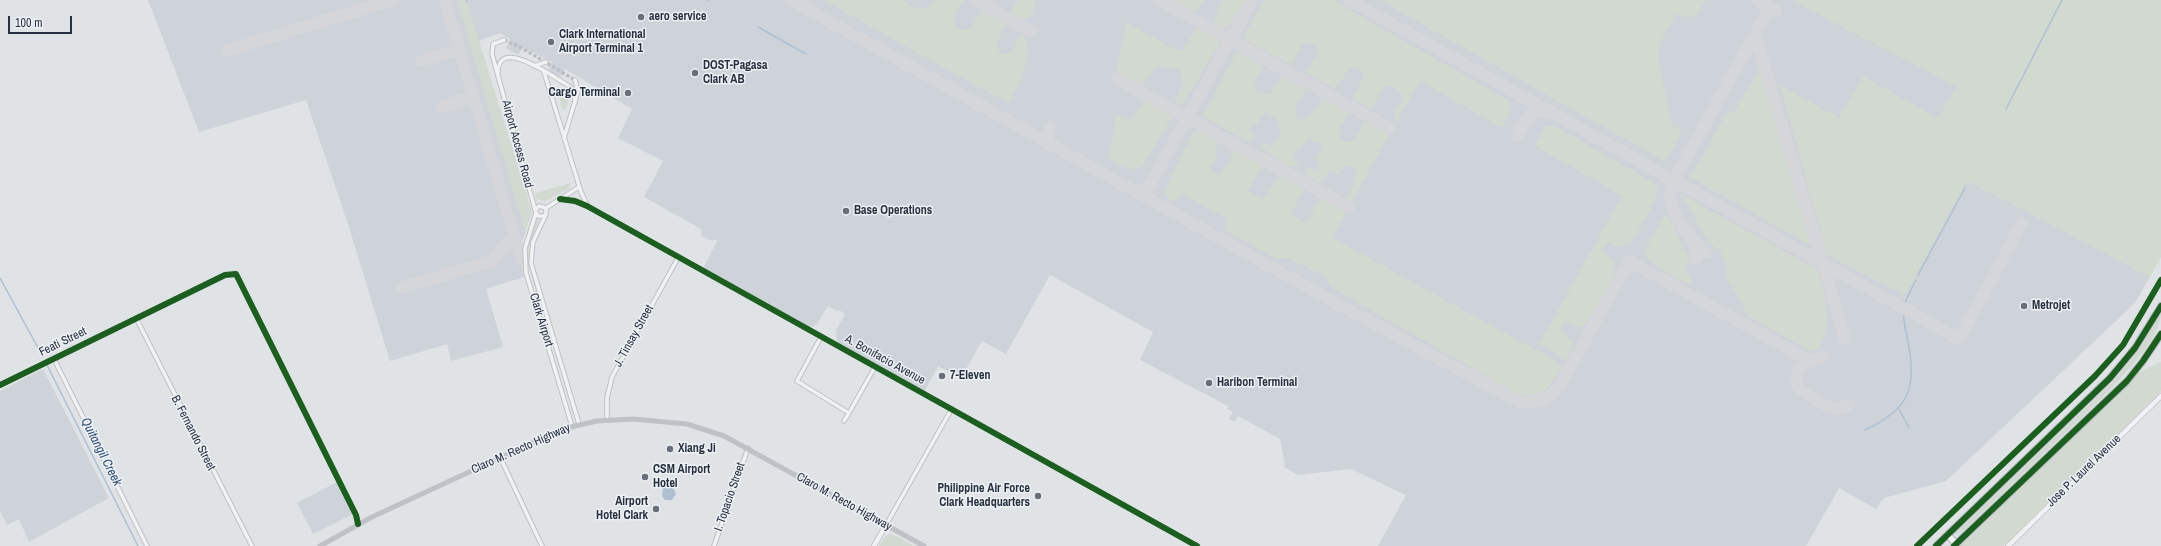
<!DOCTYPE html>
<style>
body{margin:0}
#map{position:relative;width:2161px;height:546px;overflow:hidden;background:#e0e3e6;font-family:"Archivo Narrow",sans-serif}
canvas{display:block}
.scale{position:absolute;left:8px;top:16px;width:64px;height:18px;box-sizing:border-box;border:2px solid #27303e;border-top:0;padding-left:5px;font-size:12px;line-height:14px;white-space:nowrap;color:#27303e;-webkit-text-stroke:3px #edf1f5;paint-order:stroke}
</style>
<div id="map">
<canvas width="2161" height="546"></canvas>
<div class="scale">100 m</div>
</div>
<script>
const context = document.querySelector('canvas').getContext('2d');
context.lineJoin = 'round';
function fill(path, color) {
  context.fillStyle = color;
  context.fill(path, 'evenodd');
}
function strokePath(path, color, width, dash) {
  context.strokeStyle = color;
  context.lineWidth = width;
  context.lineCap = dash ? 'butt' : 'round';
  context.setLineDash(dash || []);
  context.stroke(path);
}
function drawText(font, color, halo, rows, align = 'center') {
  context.font = font + ' "Archivo Narrow",sans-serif';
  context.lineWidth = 3;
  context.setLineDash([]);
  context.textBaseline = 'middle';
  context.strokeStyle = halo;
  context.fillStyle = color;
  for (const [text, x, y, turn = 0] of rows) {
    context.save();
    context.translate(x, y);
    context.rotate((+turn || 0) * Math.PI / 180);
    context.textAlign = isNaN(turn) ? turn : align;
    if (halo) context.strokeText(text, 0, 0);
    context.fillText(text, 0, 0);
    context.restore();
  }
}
fill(new Path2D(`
 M148,0H2161V257L2135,303L1946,481L1884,498L1876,509L1839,488L1806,546H1378L1406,495L1351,469L1298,475L1284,467L1285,465L1280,439L1238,416L1235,422L1229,419L1233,412L1227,409L1228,406L1140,360L1153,332L1050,275L1006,354L982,341L961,378L938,366L924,392L837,344L836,331L845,314L839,310L838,312L828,306L817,324L809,328L703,269L717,241L713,239L712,241L701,236V229L644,197L663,161L618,138L632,109L565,69L560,78L548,71L552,62L523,47L518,55L506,48L510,39L500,33L478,41L529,220L521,246V259L524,277L486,289L503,347L451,361L447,344L390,361L348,224L306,100L199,132Z
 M43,369L109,498L29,542L19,519L7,525L0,511V391Z
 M337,482L353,514L313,534L297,503Z`), '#ced2d9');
fill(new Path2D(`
 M457,0H472L468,1V5L532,212L525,233Z
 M823,0H901L918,9L928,8L933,0H964C959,9 948,21 960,30L970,29L982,9L1006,23L997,43L999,52L1006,54L1011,53L1020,35L1022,33C1038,49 1017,88 1009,104Z
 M1017,0H1036L1033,15C1024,22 1019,17 1010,12Z
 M1172,0H1204L1195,12Z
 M1222,0H1245L1229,27L1224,28L1214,25V20Z
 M1264,0H1333L1508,100C1516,109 1507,119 1502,128L1420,81L1396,123L1395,111L1403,99L1398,90L1389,85L1384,88L1371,109L1352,99L1364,76L1361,71L1354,68L1348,70L1335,89L1306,73L1319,51L1316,45L1310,43L1303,44L1291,65L1243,38Z
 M1379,0H1706L1696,16L1687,18L1676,14L1659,45V63L1672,125L1682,132L1666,162Z
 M1791,0H2161V257L2150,277L1967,181L1905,296L1827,255L1780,85L1839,118L1863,76L1938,118L1957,87Z
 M1126,22L1178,51L1183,49L1197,26L1222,40L1183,104L1177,103L1175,101L1183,82L1179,69L1161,67L1155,68L1144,84L1141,85L1116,72Z
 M1237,51L1264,66C1259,75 1251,83 1258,93L1269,95L1282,76L1306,89C1300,99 1292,107 1298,119C1312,120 1316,109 1322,98L1349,113L1339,129L1342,140L1347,142L1354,140L1364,121L1389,135L1352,202L1346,199L1354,183L1352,182L1357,173L1355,167L1346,165L1339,175L1330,170L1324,181L1320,182L1304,175L1307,167L1316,171L1320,162L1316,159L1323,145L1308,139L1300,151L1297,149L1293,158L1300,163L1296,166L1290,167L1261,149L1263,142L1273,147L1281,132L1277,119L1265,113L1256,126L1253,125L1250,129L1255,138L1249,143L1202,116Z
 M1760,67L1811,246L1690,177L1728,111L1733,114Z
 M557,87C568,89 572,103 564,110L562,108Z
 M1145,100L1173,115L1143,166C1132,174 1120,164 1109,159L1116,114L1131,120Z
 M1549,125L1554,126L1658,185L1654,203L1632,242L1617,247L1607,242L1602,252C1607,255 1612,257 1614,264C1618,278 1593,312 1585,325L1577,327L1565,321L1560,331C1575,342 1576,342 1566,360L1539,344L1622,196L1535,146L1544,128Z
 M1200,127L1220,139L1215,150L1216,158L1209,168L1220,176L1236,148L1263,164L1248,191L1263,199L1279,173L1305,188L1291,214L1306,223L1321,197L1346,212L1333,238L1563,365C1550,386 1547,397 1519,395L1332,288L1325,276L1288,258L1277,259L1224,230L1226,218L1183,195L1173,202L1165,196V190L1193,132Z
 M571,183L569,189L545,201L536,199L535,193Z
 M1681,194L1817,269C1826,299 1834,320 1819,348L1810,351L1749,317L1725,275L1727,267L1720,251L1709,243Z
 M1665,214L1673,224L1691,264L1684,266L1693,283L1688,284C1671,275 1654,269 1644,252Z
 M538,217L539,219L530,244L529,257L545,325L527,259L528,242Z
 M2161,313C2161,336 2126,373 2110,390L1964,530L1956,535V533L2112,383L2141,347Z
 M2161,362V391L2003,546H1960L2138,373Z
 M889,534L894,535L914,546H879L885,537Z`), '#d1d9d1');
fill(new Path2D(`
 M661,481L665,483V487L671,486L674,489L676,494L672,500H665L662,496L663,488L659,485Z`), '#aec0d1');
strokePath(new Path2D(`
 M467,0V2
 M707,0L708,1
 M758,27L806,54
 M2006,109L2062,0
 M1918,275L1965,188
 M0,278L43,357
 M47,365L138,546
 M1899,409L1909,428
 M1865,430C1910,409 1917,388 1908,341C1906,331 1902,318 1904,308C1905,299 1912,288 1916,280`), '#aec0d1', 1.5);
strokePath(new Path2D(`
 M445,0L521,259
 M791,0L1336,303L1519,402C1535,403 1546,400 1558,389L1629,261L1811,361
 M975,0L1031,31
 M1159,0L1389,128
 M1349,0L1959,339L2022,223
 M1757,0L1776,11
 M1770,7L1755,34L1845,339
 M228,50L393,0
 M421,61L460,50
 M1117,79L1349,207
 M442,107L473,96
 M1517,136C1524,123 1531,106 1549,112
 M1047,142L1050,127
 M1136,191H1142L1148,188L1252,0
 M1693,242L1696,259
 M1706,253C1693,243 1672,216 1670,198C1670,192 1672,186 1674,180L1755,34
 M401,288L492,261L513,235
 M1823,356L1801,365L1797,374V385C1801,392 1828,408 1836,409C1840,409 1843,408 1846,406`), '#d4d6da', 12);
strokePath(new Path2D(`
 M504,40L522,48L575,80`), '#bbbfc4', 3.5, [3.5, 2]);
const minor = new Path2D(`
 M504,40L493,44L492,54L536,213L538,216H544
 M534,66L546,62
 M544,72L581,192L587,205
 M498,73C497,35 555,78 569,86L574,92L575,103
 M564,138L578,91L575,80
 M560,199L575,201L587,206L1197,546
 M546,208V214L533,242L531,263L579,424
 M546,208L579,187
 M535,210L539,206L546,208
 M536,213L525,248L526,273L572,426
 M136,318L252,546
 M821,337L797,381L844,410L849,413L875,367
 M54,359L147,546
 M0,385L225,275L236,274L356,515L358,524
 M607,420V398L612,377L678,258
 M844,421L849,413
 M500,457L542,546
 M886,525L951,410
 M714,546L748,448`);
const tertiary = new Path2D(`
 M874,546L886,525
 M2008,546L2161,396`);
const primary = new Path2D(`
 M1948,535L1956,544
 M1936,546L2110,378L2135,348L2161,306
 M1954,546L2127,381L2143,361L2161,334`);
strokePath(minor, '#bec1c4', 5.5);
strokePath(tertiary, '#bec1c4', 6);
strokePath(primary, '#bcbfc3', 8);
strokePath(minor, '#eff1f2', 3.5);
strokePath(tertiary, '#eff1f2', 4.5);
strokePath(new Path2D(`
 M320,546L372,517L562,429L597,421L633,419L687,424L724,436L924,546`), '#bec1c5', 5);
strokePath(primary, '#f4f5f6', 5.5);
strokePath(new Path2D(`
 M560,199L575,201L587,206L1197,546
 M0,385L225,275L236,274L356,515L358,524
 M1917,546L2095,376L2123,345L2161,280
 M1936,546L2110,378L2135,348L2161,306
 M1954,546L2127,381L2143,361L2161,334`), '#1b5e20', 6);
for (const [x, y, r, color] of [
 [641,17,4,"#686f79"],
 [551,42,4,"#686f79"],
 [695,73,4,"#686f79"],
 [628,93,4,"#686f79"],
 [846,211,4,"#686f79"],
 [2024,306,4,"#686f79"],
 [942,376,4,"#686f79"],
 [1209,383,4,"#686f79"],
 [670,449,4,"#686f79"],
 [645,477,4,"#686f79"],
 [1038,496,4,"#686f79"],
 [656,509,4,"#686f79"]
]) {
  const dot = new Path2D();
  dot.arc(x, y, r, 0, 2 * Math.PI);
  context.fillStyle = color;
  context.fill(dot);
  strokePath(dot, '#edf1f5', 1.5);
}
drawText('bold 12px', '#27303e', '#edf1f5', [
 ["aero service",649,17],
 ["Clark International",559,35],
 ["Airport Terminal 1",559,49],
 ["DOST-Pagasa",703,66],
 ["Clark AB",703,80],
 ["Cargo Terminal",620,93,"right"],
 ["Base Operations",854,211],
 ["Metrojet",2032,306],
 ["7-Eleven",950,376],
 ["Haribon Terminal",1217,383],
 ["Xiang Ji",678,449],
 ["CSM Airport",653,470],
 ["Hotel",653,484],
 ["Philippine Air Force",1030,489,"right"],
 ["Clark Headquarters",1030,503,"right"],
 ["Airport",648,502,"right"],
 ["Hotel Clark",648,516,"right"]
], 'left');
drawText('12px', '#27303e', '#edf1f5', [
 ["Airport Access Road",517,144,75],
 ["Clark Airport",541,320,73],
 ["J. Tinsay Street",634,336,-61],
 ["Feati Street",63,342,-26],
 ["A. Bonifacio Avenue",885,360,29],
 ["B. Fernando Street",193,433,63],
 ["Claro M. Recto Highway",521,449,-24],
 ["Jose P. Laurel Avenue",2084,471,-44],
 ["I. Topacio Street",730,497,-71],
 ["Claro M. Recto Highway",844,502,29]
]);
drawText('italic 13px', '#315072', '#edf1f5', [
 ["Quitangil Creek",101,452,63]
]);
</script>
